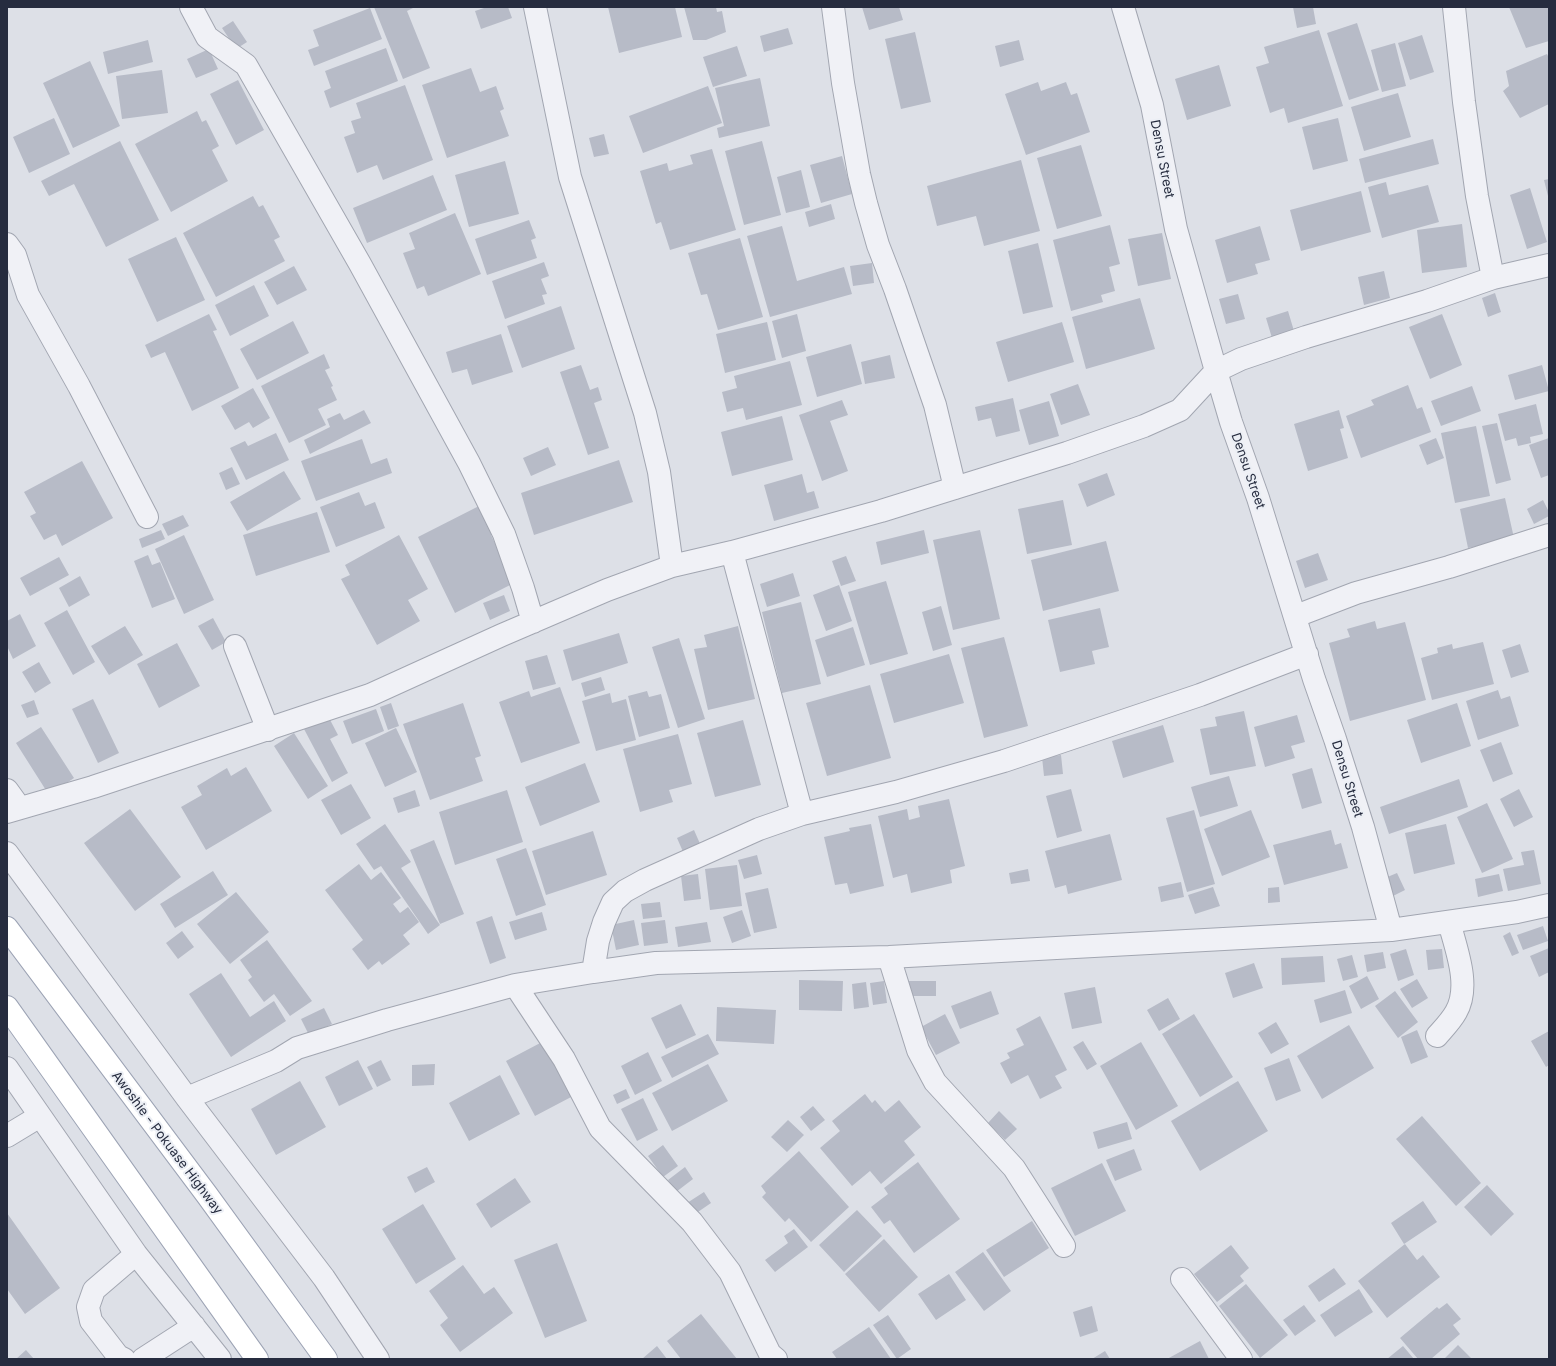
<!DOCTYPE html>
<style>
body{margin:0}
#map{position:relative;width:1556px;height:1366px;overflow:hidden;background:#dde0e7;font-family:Inter,sans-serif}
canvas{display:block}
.frame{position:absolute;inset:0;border:8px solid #262c3f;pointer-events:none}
</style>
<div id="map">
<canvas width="1556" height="1366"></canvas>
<div class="frame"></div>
</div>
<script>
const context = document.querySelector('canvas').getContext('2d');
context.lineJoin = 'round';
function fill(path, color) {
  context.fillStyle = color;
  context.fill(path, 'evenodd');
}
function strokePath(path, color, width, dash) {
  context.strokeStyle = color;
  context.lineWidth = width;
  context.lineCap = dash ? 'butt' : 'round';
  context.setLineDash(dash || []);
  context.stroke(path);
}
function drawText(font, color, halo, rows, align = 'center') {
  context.font = font + ' Inter,sans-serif';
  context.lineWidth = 4;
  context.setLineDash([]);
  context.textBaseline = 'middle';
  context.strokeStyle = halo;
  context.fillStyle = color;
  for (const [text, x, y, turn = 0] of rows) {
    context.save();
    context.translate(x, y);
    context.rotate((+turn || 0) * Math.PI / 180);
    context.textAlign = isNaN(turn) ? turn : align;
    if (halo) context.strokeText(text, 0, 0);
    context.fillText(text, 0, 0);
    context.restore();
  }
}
fill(new Path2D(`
 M374,7H415L407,11L430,68L403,79Z
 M487,7H508L512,18L481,29L475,11Z
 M608,7H675L682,37L619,53Z
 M684,7H716L717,12L722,11L726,32L706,40H693Z
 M862,7H899L903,20L869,30Z
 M1293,7H1313L1316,24L1297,28Z
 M1509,7H1549V41L1526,48Z
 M370,8L382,39L314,66L308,50L319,46L313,30Z
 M233,21L247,42L236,49L222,28Z
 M1357,23L1379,90L1349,100L1327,33Z
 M788,28L793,44L764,52L760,36Z
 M1319,30L1343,106L1288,123L1284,108L1270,113L1256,67L1269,63L1264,47Z
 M915,32L931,102L901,109L885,39Z
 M1422,35L1434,72L1410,80L1398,43Z
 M148,40L153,62L108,74L103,52Z
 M1019,40L1024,60L1000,67L995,46Z
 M1395,43L1406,86L1382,92L1371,50Z
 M737,46L747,76L713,87L703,57Z
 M386,48L398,81L330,108L324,91L331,88L325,71Z
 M209,49L218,69L196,78L187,59Z
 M1547,54L1549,58V104L1520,118L1503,91L1509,86L1506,71Z
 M90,61L120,126L73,148L43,83Z
 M1219,65L1231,106L1187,120L1175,79Z
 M471,68L480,92L496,86L504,109L500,111L509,136L447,158L422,85Z
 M162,70L168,113L122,119L116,76Z
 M760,78L770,126L719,138L717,128L724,126L715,88Z
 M238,80L264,130L236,145L210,94Z
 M1038,82L1041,91L1066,82L1071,95L1077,93L1090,132L1026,155L1005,94Z
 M405,85L433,160L383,180L377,165L357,173L344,137L355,133L351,121L361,118L356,103Z
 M708,86L722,123L643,153L629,116Z
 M1398,93L1411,137L1364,151L1351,107Z
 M197,111L202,122L206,120L219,146L212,150L228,181L171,212L135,144Z
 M54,118L70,154L29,173L13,137Z
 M1338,118L1348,161L1313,170L1302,127Z
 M604,134L609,154L594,157L589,138Z
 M1433,139L1439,164L1365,183L1359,159Z
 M120,141L159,220L106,247L74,184L49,196L41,181Z
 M762,141L781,215L744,225L725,151Z
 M1081,145L1102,216L1057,229L1037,158Z
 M712,149L736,230L670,250L661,222L656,224L640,171L667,163L669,171L693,164L690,155Z
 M842,156L852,194L821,203L810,165Z
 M1021,160L1040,231L984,246L976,216L937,226L927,186Z
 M505,161L519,214L469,227L455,175Z
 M801,170L810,207L786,213L777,177Z
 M433,175L447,210L367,243L353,208Z
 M1549,179V196H1548L1544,180Z
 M1386,182L1389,195L1428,185L1439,222L1382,238L1368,187Z
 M1530,188L1547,242L1527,249L1510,195Z
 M1361,191L1371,232L1301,251L1290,210Z
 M253,196L259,207L263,205L280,237L274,240L285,261L216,297L183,233Z
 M831,204L835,219L809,227L805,212Z
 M455,213L481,274L428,296L424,286L417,289L403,253L415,249L409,233Z
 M529,220L536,238L531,240L537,258L487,275L475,239Z
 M1462,224L1467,267L1422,273L1417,230Z
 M1110,225L1120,264L1109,267L1115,291L1101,295L1103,302L1071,311L1053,240Z
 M782,226L797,281L844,267L852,294L770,317L747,236Z
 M1260,226L1270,260L1255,264L1258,274L1227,283L1215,240Z
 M1162,233L1171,279L1138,286L1128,239Z
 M176,237L205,300L157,322L128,259Z
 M740,238L763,317L718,330L707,294L701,295L688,253Z
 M1038,243L1053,307L1023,314L1008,251Z
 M544,262L549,276L541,279L547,294L542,295L545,304L505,319L492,281Z
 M872,263L874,283L853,286L850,266Z
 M294,266L307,290L277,305L264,282Z
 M1384,271L1390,298L1364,305L1358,277Z
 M254,285L269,316L230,336L215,305Z
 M1495,293L1501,312L1488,317L1482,298Z
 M1238,294L1245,319L1226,324L1219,299Z
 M1140,298L1155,349L1086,369L1072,317Z
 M561,306L575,349L522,368L507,326Z
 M1288,311L1294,331L1272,338L1266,318Z
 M209,314L217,330L213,331L239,388L192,411L165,352L151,358L145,345Z
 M797,314L806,351L782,358L772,321Z
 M1442,314L1462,365L1430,379L1409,327Z
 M293,321L309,353L257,380L240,349Z
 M767,322L776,360L725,373L716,334Z
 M1062,322L1074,362L1008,382L996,342Z
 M501,334L513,372L472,385L467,369L452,373L446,352Z
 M851,344L862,384L817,397L806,357Z
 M324,354L330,368L325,370L333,386L331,387L337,400L318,409L326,425L289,443L261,386Z
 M890,355L895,378L865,384L861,362Z
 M790,361L802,405L746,420L743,408L727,412L722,392L737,388L734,376Z
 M581,365L590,390L598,387L602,400L594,403L609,448L588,455L560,372Z
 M1542,365L1549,391L1515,400L1508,375Z
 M1078,384L1090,415L1061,425L1050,394Z
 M1408,385L1417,409L1422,407L1431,432L1361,458L1346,416L1374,405L1371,400Z
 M1472,386L1481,411L1441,426L1431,401Z
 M253,388L270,418L253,428L249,422L235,430L221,406Z
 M1013,398L1020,431L996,437L991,418L978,421L975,407Z
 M842,400L848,415L830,421L848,471L822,481L799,415Z
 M1049,401L1059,436L1029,445L1019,410Z
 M1536,404L1543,434L1530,437L1531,443L1518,446L1516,438L1505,441L1498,414Z
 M364,410L371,423L310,454L304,440L330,427L327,419L340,413L344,420Z
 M1339,410L1344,428L1340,429L1348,458L1308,471L1294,424Z
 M782,416L793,460L732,476L721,432Z
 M1497,423L1511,480L1496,484L1482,426Z
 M1476,426L1490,496L1455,503L1441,433Z
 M276,433L289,460L246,480L230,448L245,441L248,446Z
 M1436,438L1444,458L1427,465L1419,445Z
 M1549,438V475L1541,478L1529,445Z
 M362,439L371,464L387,458L392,473L316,501L301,461Z
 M548,447L556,465L531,476L523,458Z
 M619,460L633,502L534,535L521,493Z
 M82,461L113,518L62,546L56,534L44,540L30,516L36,513L24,492Z
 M232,467L240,484L226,490L219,473Z
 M284,471L301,499L247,531L230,502Z
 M1107,473L1115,495L1087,507L1078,484Z
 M802,474L807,493L814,491L819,508L774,521L764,485Z
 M359,492L365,506L375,502L385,528L336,547L320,507Z
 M1505,498L1514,538L1468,548L1460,509Z
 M1063,500L1072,545L1027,554L1018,509Z
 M1543,500L1549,512V516L1534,524L1527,509Z
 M479,506L493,534L491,535L514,583L455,613L418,537Z
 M317,512L330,552L256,576L243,535Z
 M183,515L189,526L168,536L162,524Z
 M161,530L165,539L142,548L139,539Z
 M924,530L929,553L881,565L876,542Z
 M980,530L1000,619L953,630L933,540Z
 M184,535L214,600L184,614L155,549Z
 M399,535L428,589L408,600L420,621L377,645L341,579L350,575L345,565Z
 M1106,541L1119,591L1043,611L1031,560Z
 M1318,553L1328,580L1305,588L1296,561Z
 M148,555L152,565L160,562L175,599L152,608L134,561Z
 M846,556L856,581L841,586L832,561Z
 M59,557L69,575L30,596L20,578Z
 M793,573L800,596L767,607L760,584Z
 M80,576L90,595L69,607L59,588Z
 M886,581L908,654L870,665L848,592Z
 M839,585L852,621L826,631L813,595Z
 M504,595L510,611L490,620L483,603Z
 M801,602L821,684L782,693L762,612Z
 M941,606L952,645L933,651L922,612Z
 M1100,608L1109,647L1092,651L1095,664L1060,672L1048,620Z
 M67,610L95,662L73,675L44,623Z
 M20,614L36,646L13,659L7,646V621Z
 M213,618L226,642L212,650L198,626Z
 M1375,621L1377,629L1405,622L1426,700L1350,721L1329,643L1350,637L1347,629Z
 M125,626L143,655L109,675L91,646Z
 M738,626L755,699L708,710L694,649L707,647L704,635Z
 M853,627L865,665L827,677L815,640Z
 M619,633L628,663L572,681L563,650Z
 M1004,637L1028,726L984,738L961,648Z
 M679,638L705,719L678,728L652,647Z
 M1483,642L1494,684L1432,700L1421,658L1438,653L1437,648L1452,644L1453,649Z
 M177,643L200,686L159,708L137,664Z
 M1520,644L1529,672L1511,678L1502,650Z
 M949,654L964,703L894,723L880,674Z
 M547,655L556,684L533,690L525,661Z
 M39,662L51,683L35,693L22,672Z
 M601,677L605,690L585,697L581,683Z
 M870,685L891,758L827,776L806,703Z
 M560,687L580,743L521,763L499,702L529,691L531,697Z
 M1498,690L1501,699L1510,696L1519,726L1478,740L1466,701Z
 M647,691L649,697L661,694L670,728L639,737L628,696Z
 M610,693L612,703L626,699L636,740L596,751L582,701Z
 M93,699L119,753L98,763L72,709Z
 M34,700L39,714L27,718L21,705Z
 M391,703L399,726L388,730L380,707Z
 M463,703L481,756L475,758L483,781L430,800L403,724Z
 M1457,703L1471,746L1421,763L1407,720Z
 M376,709L384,731L352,744L343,721Z
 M1244,711L1256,766L1210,775L1200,729L1217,726L1215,717Z
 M1297,715L1305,742L1291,746L1295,758L1265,767L1254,727Z
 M328,716L338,735L330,739L348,773L332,782L304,729Z
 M743,720L761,785L715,797L697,733Z
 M1163,725L1174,762L1123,778L1112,741Z
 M41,727L74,778L49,795L16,743Z
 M396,728L417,772L385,787L365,743Z
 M294,733L328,786L308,799L274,746Z
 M678,734L692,784L669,790L673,802L640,812L623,749Z
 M1501,742L1513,774L1493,782L1480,750Z
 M1061,755L1063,774L1044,776L1042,757Z
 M585,763L600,802L540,826L525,787Z
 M246,767L272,811L206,850L181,807L202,795L197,786L227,768L231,776Z
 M1312,768L1322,803L1302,809L1292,774Z
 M1229,776L1238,806L1200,817L1191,787Z
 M1459,779L1468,807L1389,834L1380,807Z
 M351,784L371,818L341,835L321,800Z
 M1071,789L1082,831L1057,838L1046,796Z
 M1519,789L1533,817L1514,827L1500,799Z
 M415,790L420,806L398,813L393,798Z
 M507,790L523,842L455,865L439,812Z
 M949,799L965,866L950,870L952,883L911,893L907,874L893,878L878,816L907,809L909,820L920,817L918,806Z
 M1487,803L1513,859L1482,873L1457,817Z
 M130,809L181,877L135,911L84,843Z
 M1194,810L1215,884L1187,892L1166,818Z
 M1251,810L1270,857L1222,876L1204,829Z
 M385,824L411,862L401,868L440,925L428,934L381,866L374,870L356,844Z
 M871,824L884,886L850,894L847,883L835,885L824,837L850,831L849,828Z
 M1446,824L1455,864L1414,874L1405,833Z
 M694,830L701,846L684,854L677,838Z
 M1331,830L1335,845L1341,843L1348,868L1284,885L1273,845Z
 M593,831L607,875L546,895L532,851Z
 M1110,834L1122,880L1068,894L1066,885L1055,888L1045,851Z
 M434,840L464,914L440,924L410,850Z
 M526,848L546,905L516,916L496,859Z
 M1534,850L1541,884L1508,891L1503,869L1524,865L1521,852Z
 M757,855L762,874L744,879L738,860Z
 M359,864L371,880L381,872L401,898L393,904L400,913L408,907L419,922L403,935L410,944L382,965L379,961L368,970L352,949L363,940L325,890Z
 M737,865L742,906L710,910L705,869Z
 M1028,869L1030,881L1011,884L1009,873Z
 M213,871L228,895L175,928L160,904Z
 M1397,873L1405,890L1393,896L1385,878Z
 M698,874L701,899L684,901L681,876Z
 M1499,874L1503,891L1478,897L1475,879Z
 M1181,882L1184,897L1161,902L1158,887Z
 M1213,887L1220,906L1195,914L1188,895Z
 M1279,887L1280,902L1268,903V888Z
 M768,888L777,928L754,933L745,893Z
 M236,892L269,932L230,964L197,924Z
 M660,902L662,917L643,919L641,904Z
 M742,910L751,936L732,943L723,917Z
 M542,912L547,930L515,940L509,922Z
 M492,916L506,958L490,964L476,922Z
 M634,920L639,945L616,950L611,925Z
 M665,920L668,943L644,946L641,923Z
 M707,922L711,942L678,947L675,927Z
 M1543,926L1548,941L1523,950L1517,935Z
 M182,931L194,947L178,959L166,943Z
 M1510,932L1519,953L1512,956L1503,936Z
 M267,940L312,1001L290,1016L274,994L264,1002L248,980L252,977L240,960Z
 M1549,948V972L1539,977L1530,956Z
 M1406,949L1414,975L1398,981L1390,954Z
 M1442,949L1444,968L1428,970L1426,950Z
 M1383,952L1386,968L1367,972L1364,955Z
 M1352,955L1358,977L1343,981L1337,959Z
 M1323,956L1325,982L1282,985L1281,958Z
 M1254,963L1263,988L1233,998L1225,973Z
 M221,973L250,1017L274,1001L286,1021L231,1057L189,994Z
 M1367,976L1379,999L1361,1009L1349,986Z
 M1417,979L1428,998L1412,1008L1400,989Z
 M799,980L843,981L842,1011L799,1010Z
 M884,981L887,1003L873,1005L870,983Z
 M906,981H936V996H906Z
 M866,982L869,1007L854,1009L852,984Z
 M1095,987L1102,1023L1072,1029L1064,993Z
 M1345,990L1352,1013L1320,1023L1314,1000Z
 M991,991L999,1014L960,1029L951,1006Z
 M1395,991L1418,1022L1398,1038L1375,1006Z
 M1168,998L1180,1019L1159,1031L1147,1010Z
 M681,1004L696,1035L666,1049L651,1018Z
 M717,1007L776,1010L774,1044L716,1041Z
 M324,1008L332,1024L309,1035L301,1019Z
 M945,1014L960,1043L936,1055L921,1027Z
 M1194,1014L1233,1077L1200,1097L1162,1034Z
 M1040,1016L1067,1070L1055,1076L1062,1088L1040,1099L1028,1075L1011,1084L1000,1063L1010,1058L1007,1053L1024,1045L1016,1029Z
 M1276,1022L1289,1044L1271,1054L1258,1033Z
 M1349,1025L1374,1068L1322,1099L1297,1056Z
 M1417,1030L1428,1057L1411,1064L1401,1037Z
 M1549,1031V1065L1546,1067L1531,1041Z
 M708,1034L719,1054L672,1078L661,1057Z
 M544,1041L573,1096L535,1116L506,1061Z
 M1083,1041L1097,1064L1087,1070L1073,1047Z
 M1141,1042L1178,1106L1136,1130L1100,1066Z
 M648,1052L662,1081L635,1095L621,1066Z
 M1289,1058L1301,1091L1276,1101L1264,1068Z
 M358,1060L373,1089L339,1106L325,1077Z
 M381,1060L391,1080L377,1087L367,1067Z
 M435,1064L434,1085L412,1086V1065Z
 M708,1064L728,1101L672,1131L652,1093Z
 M500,1075L520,1114L469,1141L449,1103Z
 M300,1081L326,1127L276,1155L251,1109Z
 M1238,1081L1268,1131L1200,1171L1171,1121Z
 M626,1089L630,1098L617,1104L613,1095Z
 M865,1094L872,1103L875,1100L885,1112L899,1100L921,1127L904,1141L915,1155L881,1184L870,1171L852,1186L820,1148L840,1131L832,1121Z
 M643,1098L658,1130L637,1141L621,1109Z
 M813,1106L825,1120L811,1131L800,1117Z
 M999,1111L1017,1129L1005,1140L988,1123Z
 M1422,1116L1481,1183L1456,1206L1396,1139Z
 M788,1120L804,1135L787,1152L771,1137Z
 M1127,1122L1132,1139L1098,1149L1093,1132Z
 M663,1145L678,1166L663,1177L648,1156Z
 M1134,1149L1142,1170L1115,1181L1106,1160Z
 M799,1151L849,1207L811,1242L789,1218L785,1222L762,1197L766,1193L761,1186Z
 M918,1162L960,1219L914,1253L890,1220L884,1224L871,1207L888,1194L884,1188Z
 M1102,1163L1126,1211L1075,1236L1051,1188Z
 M427,1167L435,1182L415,1193L407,1177Z
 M685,1167L693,1179L676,1192L668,1180Z
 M515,1178L531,1202L491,1228L476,1204Z
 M1487,1185L1514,1214L1491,1236L1464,1207Z
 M704,1192L711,1203L695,1214L687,1203Z
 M1423,1201L1437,1222L1404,1244L1391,1223Z
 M423,1204L456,1259L416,1284L382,1229Z
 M857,1210L882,1236L844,1272L819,1245Z
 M7,1213L60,1288L25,1314L7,1289Z
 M1032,1221L1049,1248L1004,1277L986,1250Z
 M794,1229L808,1247L775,1272L765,1260L788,1243L784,1236Z
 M884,1239L918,1277L879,1312L845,1274Z
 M557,1243L587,1321L545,1338L514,1260Z
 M1405,1244L1417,1260L1423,1255L1440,1277L1387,1318L1358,1281Z
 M1231,1245L1249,1268L1240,1276L1244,1281L1217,1302L1194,1274Z
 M983,1252L1011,1291L984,1311L955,1272Z
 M463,1265L484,1294L494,1287L513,1313L460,1352L440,1325L448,1318L429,1291Z
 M1334,1268L1346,1284L1319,1302L1308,1286Z
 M949,1274L966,1300L936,1320L918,1294Z
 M1246,1284L1288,1335L1260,1358L1219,1306Z
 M1359,1289L1373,1312L1335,1337L1320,1315Z
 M1447,1303L1461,1319L1453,1325L1460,1334L1431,1359H1418L1400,1338L1437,1307L1439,1309Z
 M1304,1305L1316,1321L1295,1336L1283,1320Z
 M1092,1306L1098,1331L1080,1337L1073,1312Z
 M701,1314L737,1359H681L667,1341Z
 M888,1315L911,1349L897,1359L873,1325Z
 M869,1327L891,1359H837L832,1352Z
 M1200,1341L1209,1359H1167Z
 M1458,1345L1472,1359H1444Z
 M657,1346L667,1359H642Z
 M1403,1346L1414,1359H1387Z
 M26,1350L34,1359H16Z
 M1105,1351L1110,1359H1092Z`), '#b7bbc7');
const minor = new Path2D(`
 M191,7L207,37L246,65L360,264L469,463L504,534L523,588L533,622
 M535,7L570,177L645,413L659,472L672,566
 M833,7L843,83L859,174L866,203L878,245L895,289L935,405L955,488
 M1123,7L1152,105L1176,229L1216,371L1231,422L1258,498L1314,679L1335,739L1363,827L1391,930
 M1454,7L1464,102L1477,196L1493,278
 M7,244L15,255L28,295L79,386L147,517
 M732,552L802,814
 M1296,616L1356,593L1449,567L1549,535
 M235,646L268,730
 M7,790L20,808
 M7,812L93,787L370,695L502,635L607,590L672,566L732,552L881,511L1067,453L1144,426L1180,410L1216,371L1241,359L1306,337L1427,301L1493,278L1549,265
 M7,853L187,1098L324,1278L378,1359
 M889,957L918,1050L935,1082L1014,1168L1064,1246
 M593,972L598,941L604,922L613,902L625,891L645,880L759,829L802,814L896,792L1004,761L1200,695L1307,654
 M515,985L564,1059L600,1128L692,1222L730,1272L770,1354L776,1359
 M1437,1036C1444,1028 1451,1021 1456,1012C1471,986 1456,949 1449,922
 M7,1068L136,1254L220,1359
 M187,1098L276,1061L297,1048L387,1020L515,985L593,972L656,963L889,957L1391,930L1517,912L1549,905
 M7,1136L40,1116
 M1182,1279L1241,1359
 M124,1359L118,1356L91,1321L88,1307L94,1290L136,1254
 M143,1359L194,1326`);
const major = new Path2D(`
 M7,928L207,1195L326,1359
 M7,1007L257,1359`);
strokePath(minor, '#a2a6b1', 24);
strokePath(major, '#9ca3b4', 24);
strokePath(minor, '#f0f1f6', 22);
strokePath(major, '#fff', 22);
drawText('13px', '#262c3f', '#eceff5', [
 ["Densu Street",1162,159,79],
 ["Densu Street",1248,471,71],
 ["Densu Street",1347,779,73],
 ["Awoshie - Pokuase Highway",167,1143,53]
]);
</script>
